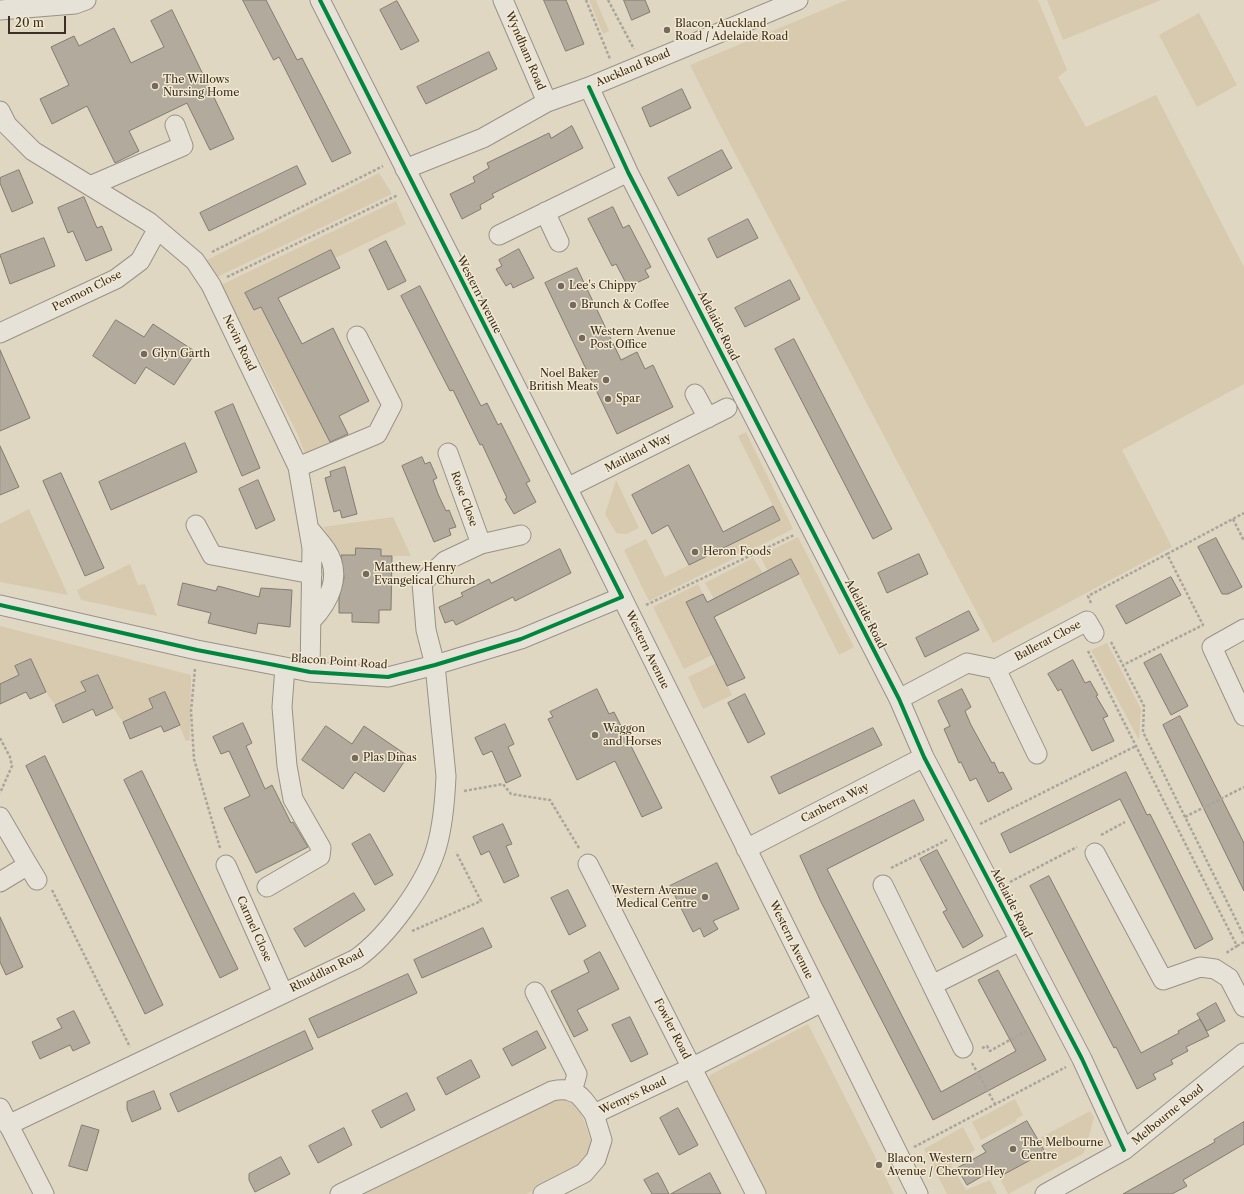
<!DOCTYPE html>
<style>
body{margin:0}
#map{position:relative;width:1244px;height:1194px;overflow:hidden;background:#e0d7c2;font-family:"Libre Caslon Text",serif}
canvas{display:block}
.scale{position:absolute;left:8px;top:16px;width:58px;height:18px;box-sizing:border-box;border:2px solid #3b2f27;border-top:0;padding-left:5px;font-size:12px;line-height:14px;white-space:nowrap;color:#3b2f27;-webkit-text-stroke:3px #f3e9cf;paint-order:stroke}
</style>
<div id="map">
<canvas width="1244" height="1194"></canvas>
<div class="scale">20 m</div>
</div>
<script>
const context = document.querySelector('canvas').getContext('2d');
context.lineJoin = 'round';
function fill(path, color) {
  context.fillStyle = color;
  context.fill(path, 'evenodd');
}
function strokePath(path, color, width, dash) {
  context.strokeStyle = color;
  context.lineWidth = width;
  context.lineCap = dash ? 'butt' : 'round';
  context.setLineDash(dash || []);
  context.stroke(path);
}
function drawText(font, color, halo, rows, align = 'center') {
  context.font = font + ' "Libre Caslon Text",serif';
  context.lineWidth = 3;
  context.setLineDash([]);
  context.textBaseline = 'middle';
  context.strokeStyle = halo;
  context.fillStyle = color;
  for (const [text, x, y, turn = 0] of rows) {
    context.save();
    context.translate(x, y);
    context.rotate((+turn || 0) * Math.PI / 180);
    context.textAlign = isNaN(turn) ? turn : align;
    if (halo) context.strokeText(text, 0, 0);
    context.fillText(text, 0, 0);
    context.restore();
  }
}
fill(new Path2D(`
 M589,0H596L609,31L603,34Z
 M847,0H1038L1067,70L1058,77L1086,127L1156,95L1244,267V384L1122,450L1172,547L993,643L719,123L690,65Z
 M1047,0H1161L1063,40Z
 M1199,13L1237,85L1197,107L1159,35Z
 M379,173L392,194L217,277L205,261Z
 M396,201L406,224L335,258L331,250L245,293L254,310L261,307L332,445L307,459L297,433L221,285Z
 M746,432L793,529L649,601L624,550L646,539L665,577L780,520L738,436Z
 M616,480L639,528L626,534L616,533L605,514Z
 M29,509L68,595L0,582V524Z
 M393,517L411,556H381V549L356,548L355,555H341L323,527Z
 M798,537L854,647L839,655L791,559L768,571L760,556Z
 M753,558L763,573L714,599L705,583Z
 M130,564L138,585L145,584L157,616L81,600L77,590Z
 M698,584L703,594L686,603L712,655L684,669L653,607Z
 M0,626L191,675L190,740L186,741L165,692L149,699L153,708L123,722L113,708L98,675L82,682L86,691L55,705L46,692L31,659L15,666L19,675L0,684Z
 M1107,643L1141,709L1139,740L1091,650Z
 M717,663L732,695L703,709L688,677Z
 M808,1024L894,1194H763L708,1086L710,1075Z
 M554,1096L576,1104L583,1118L593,1147L581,1163L527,1194H359Z
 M1015,1099L1023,1115L1016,1119L1017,1121L981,1140L972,1122Z
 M1090,1111L1094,1118L1084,1153L1008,1194L999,1177L1044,1152L1038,1139Z
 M963,1127L975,1150L951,1165L966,1190L990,1180L997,1194H947L924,1149Z`), '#d7caae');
const building = new Path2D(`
 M243,0H266L297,60L302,58L351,153L332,162L279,57L274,60Z
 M544,0H566L584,44L566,51Z
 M624,0H645L650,12L632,20Z
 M397,1L419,41L401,50L380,10Z
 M172,10L234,139L210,150L187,103L129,131L139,151L115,163L87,106L52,124L40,99L69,85L51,47L74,36L79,46L114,28L131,63L164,47L151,21Z
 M489,52L497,69L426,104L417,87Z
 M682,89L691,108L650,127L642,108Z
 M572,126L583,148L492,194L494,197L480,205L481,209L462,219L450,194L475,182L473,177L489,168L487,163L549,133L551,138Z
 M722,150L732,168L678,196L668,178Z
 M297,166L306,184L209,231L200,213Z
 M19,170L33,203L12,212L0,183V178Z
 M84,197L97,228L102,226L112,250L86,261L73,231L68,233L58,208Z
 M613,207L623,228L629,225L651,267L645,270L649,277L628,287L616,264L612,266L588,219Z
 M748,219L758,238L717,258L708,239Z
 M44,238L55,266L10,284L0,255Z
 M386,241L406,281L388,290L369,250Z
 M519,249L534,278L513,288L511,283L506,286L496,269L502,266L499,260Z
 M331,250L340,268L278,298L302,344L333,328L369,401L339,416L348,434L330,442L261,307L254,310L245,293Z
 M577,268L621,360L637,352L645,369L653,365L673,407L617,434L545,283Z
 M790,280L800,299L745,327L735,308Z
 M420,286L481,406L487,403L498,425L501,423L530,481L526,483L536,502L514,514L505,499L507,498L482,444L480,445L453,390L450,391L401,296Z
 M116,320L144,337L153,324L196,352L174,385L146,367L135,384L93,356Z
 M794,339L892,529L873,539L775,349Z
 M0,350L30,418L0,431Z
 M233,404L260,468L242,476L215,412Z
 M185,443L197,472L111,510L99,482Z
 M0,446L19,487L0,495Z
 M422,457L425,464L430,462L437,478L433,480L438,494L446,511L449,510L456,527L449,529L451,535L434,542L402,466Z
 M689,465L723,532L773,506L780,520L689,565L668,525L652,534L632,495Z
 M345,467L357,514L342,518L340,510L334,512L325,478L331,476L330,472Z
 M61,473L104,568L85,576L43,481Z
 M258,480L275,520L256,529L239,489Z
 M1216,538L1242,587L1228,594H1222L1198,547Z
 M356,548L381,549V556H392L391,610H379V623L352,622V613H339V598L344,578L341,555H355Z
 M560,549L571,573L515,601L513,597L456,625L453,620L445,623L439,607L463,596L461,593L489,579L491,583Z
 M919,554L928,574L887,593L878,573Z
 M791,559L799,574L714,617L745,678L727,686L686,602L703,594L707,602Z
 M1171,577L1181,595L1126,624L1116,606Z
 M183,583L216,591L218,586L259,597L261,588L292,590L290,627L258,623L256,634L208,623L211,613L178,605Z
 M969,611L979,630L925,657L916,638Z
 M1161,654L1188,706L1171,715L1144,663Z
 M31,659L46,692L30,699L26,692L0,704V684L19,675L15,666Z
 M1073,660L1085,683L1090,681L1098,695L1096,696L1108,716L1103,718L1114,741L1092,751L1061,689L1058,691L1048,674Z
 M98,675L113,708L96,716L93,709L63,723L55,705L86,691L81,682Z
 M597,689L609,714L614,712L662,808L642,817L615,761L577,780L548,719L553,717L550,712Z
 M962,689L971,707L965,711L971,725L992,763L994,762L999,773L1003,772L1012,789L988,802L976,778L970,781L961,762L959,763L944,729L950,726L938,701Z
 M165,692L180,725L164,732L161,726L130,739L123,722L153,708L149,699Z
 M745,694L765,734L748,743L728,703Z
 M1180,716L1244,843V891L1163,725Z
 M243,723L252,743L246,746L265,789L272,785L291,823L293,822L308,847L256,873L224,808L250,796L229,751L221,754L213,737Z
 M505,724L514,744L508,747L521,776L506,783L492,751L483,755L475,738Z
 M326,726L352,744L364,726L408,756L384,792L355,772L343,789L302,760Z
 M873,728L882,745L779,794L771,777Z
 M45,756L163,1005L145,1014L26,766Z
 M142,771L238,969L220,978L124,780Z
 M1126,772L1147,815L1150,814L1213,939L1195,949L1120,799L1010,853L1001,834Z
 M914,800L924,820L827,869L941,1092L1016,1051L978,980L998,970L1046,1060L933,1120L821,902L800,856Z
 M503,824L512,844L506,846L519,876L504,883L489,851L481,855L473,837Z
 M370,834L393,875L375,885L352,844Z
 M937,850L983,936L963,948L943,912L947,910L920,859Z
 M717,863L739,909L713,921L718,929L704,937L700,928L693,932L670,886Z
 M1049,876L1141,1053L1179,1033L1178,1031L1200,1019L1209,1036L1186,1047L1188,1051L1171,1060L1173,1064L1153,1074L1156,1079L1137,1089L1116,1047L1114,1048L1030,886Z
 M568,890L586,926L569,935L551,898Z
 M354,893L365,910L305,947L294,929Z
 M0,917L23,967L6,975L0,962Z
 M483,928L492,947L422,978L414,960Z
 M600,952L619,989L577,1010L588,1030L574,1037L551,991L589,972L584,961Z
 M408,974L417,993L318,1038L309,1019Z
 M1216,1003L1225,1021L1207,1031L1197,1014Z
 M74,1011L90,1043L73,1051L70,1045L40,1059L32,1042L62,1028L57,1019Z
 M630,1017L648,1054L631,1062L612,1025Z
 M305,1031L313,1049L178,1112L170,1094Z
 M537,1031L546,1048L512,1066L503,1049Z
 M471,1060L480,1077L446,1095L437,1078Z
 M154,1091L161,1109L132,1122L127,1109V1102Z
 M407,1093L415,1110L381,1128L372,1111Z
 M678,1108L698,1145L679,1155L660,1118Z
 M1027,1121L1045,1152L999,1177L995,1169L967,1185L957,1168L986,1152L982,1146Z
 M1244,1122V1144L1183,1180L1187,1186L1172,1194H1123L1215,1142L1214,1140Z
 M82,1125L99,1130L87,1171L69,1166Z
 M344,1128L352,1145L318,1163L309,1146Z
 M281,1157L290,1174L255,1192L249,1180V1174Z
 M658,1173L662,1180L669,1194H652L644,1180Z
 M710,1173L721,1194H671Z`);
fill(building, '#b1aa9d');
strokePath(building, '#827b71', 1);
const minor = new Path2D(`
 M320,0L589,531L918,1194
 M503,0L547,102
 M0,10L75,4L86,0
 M589,87L628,172L899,699L924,757L1082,1059L1124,1150
 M0,111L7,125L33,151L149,222L195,261L211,285L298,467L312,548L310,672
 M405,169L483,138L547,102L589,87L798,0
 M90,186L183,146L175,125
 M545,212L559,242
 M499,235L628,172
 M0,333L116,279L140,261L157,230
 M695,394L708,418
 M448,453L481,544
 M298,467L377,434L392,405L357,336
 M567,488L727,408
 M196,525L212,555L312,574
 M310,530C315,536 321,543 326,550C343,575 329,602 311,621
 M0,605L197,650L285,667L310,672L388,677L435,665L521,639L622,597
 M1244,629L1212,647L1244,716
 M996,669L1087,621L1094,633
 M899,699L967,663L996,669L1037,754
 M0,817L28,865L0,882
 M746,849L924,757
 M1095,853L1163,980L1200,967L1215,969L1229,978L1244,1007
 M588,864L756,1194
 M28,865L37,880
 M226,865L283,993
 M883,885L932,985L1020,941
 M267,887L320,856L321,848L293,799L287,766L282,707L285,667
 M932,985L963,1048
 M535,992L577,1074L572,1092
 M0,1108L44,1194
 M8,1125L356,959C387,937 425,885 436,849C443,826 445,800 446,776L435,665L426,630L422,583L445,561L481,544L521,535
 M340,1194L552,1091C576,1086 581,1096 594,1114L691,1068L822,1002
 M543,1194L584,1173L596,1159L602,1140L594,1114
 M1045,1194L1124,1150L1244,1053`);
strokePath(minor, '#989286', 21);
strokePath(new Path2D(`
 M586,0L610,59
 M608,0L634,49
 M212,252L383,166
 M227,277L398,195
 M1233,519L1244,541
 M1167,554L1244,513
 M1091,603L1088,596L1167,554L1203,625L1123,665
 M646,605L794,535
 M1111,642L1144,706L1143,732L1244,936
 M1088,651L1237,946L1226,953
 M195,669L191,711L194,759L220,848
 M0,738L10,757L12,766L0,793
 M464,791L503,784L511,794L550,800L579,848
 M1185,817L1244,787
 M980,824L1136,746
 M1101,835L1125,822
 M891,868L947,840
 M1010,882L1077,847
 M52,890L130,1047
 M412,931L481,901L456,852
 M1237,946L1244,942
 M982,1048L987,1046L990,1051L1026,1031
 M972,1063L995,1104
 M914,1147L1066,1067`), '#aaa59c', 2.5, [3, 2]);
strokePath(minor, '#e6e2d7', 19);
strokePath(new Path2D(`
 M589,87L628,172L899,699L924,757L1082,1059L1124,1150
 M0,605L197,650L285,667L310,672L388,677L435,665L521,639L622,597L320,0`), '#00873e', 4);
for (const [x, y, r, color] of [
 [667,30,4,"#756a5d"],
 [155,86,4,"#756a5d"],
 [561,286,4,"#756a5d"],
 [573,305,4,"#756a5d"],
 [582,338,4,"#756a5d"],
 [144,354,4,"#756a5d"],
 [606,380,4,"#756a5d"],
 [608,399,4,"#756a5d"],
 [695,552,4,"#756a5d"],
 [366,574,4,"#756a5d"],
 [595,735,4,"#756a5d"],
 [355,758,4,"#756a5d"],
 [705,897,4,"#756a5d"],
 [1013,1149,4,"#756a5d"],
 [879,1165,4,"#756a5d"]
]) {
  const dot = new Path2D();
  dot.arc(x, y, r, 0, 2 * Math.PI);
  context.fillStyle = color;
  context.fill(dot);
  strokePath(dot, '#f3e9cf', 1.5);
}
drawText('11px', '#3b2f27', '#f3e9cf', [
 ["Blacon, Auckland",675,24],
 ["Road / Adelaide Road",675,37],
 ["The Willows",163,80],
 ["Nursing Home",163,93],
 ["Lee's Chippy",569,286],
 ["Brunch & Coffee",581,305],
 ["Western Avenue",590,332],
 ["Post Office",590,345],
 ["Glyn Garth",152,354],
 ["Noel Baker",598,374,"right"],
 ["British Meats",598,387,"right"],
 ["Spar",616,399],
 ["Heron Foods",703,552],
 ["Matthew Henry",374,568],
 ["Evangelical Church",374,581],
 ["Waggon",603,729],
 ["and Horses",603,742],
 ["Plas Dinas",363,758],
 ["Western Avenue",697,891,"right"],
 ["Medical Centre",697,904,"right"],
 ["The Melbourne",1021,1143],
 ["Centre",1021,1156],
 ["Blacon, Western",887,1159],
 ["Avenue / Chevron Hey",887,1172]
], 'left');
drawText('11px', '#3b2f27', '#f3e9cf', [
 ["Wyndham Road",525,51,67],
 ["Auckland Road",633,68,-23],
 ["Penmon Close",87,291,-27],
 ["Western Avenue",479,295,63],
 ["Adelaide Road",718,326,63],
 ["Nevin Road",239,343,64],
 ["Maitland Way",638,453,-27],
 ["Rose Close",464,499,70],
 ["Adelaide Road",865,614,63],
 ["Ballerat Close",1048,641,-28],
 ["Western Avenue",647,650,64],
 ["Blacon Point Road",339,662,4],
 ["Canberra Way",835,803,-27],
 ["Adelaide Road",1011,903,63],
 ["Carmel Close",254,929,66],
 ["Western Avenue",791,940,64],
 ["Rhuddlan Road",327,971,-27],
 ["Fowler Road",672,1029,63],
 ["Wemyss Road",633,1096,-25],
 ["Melbourne Road",1168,1115,-39]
]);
</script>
